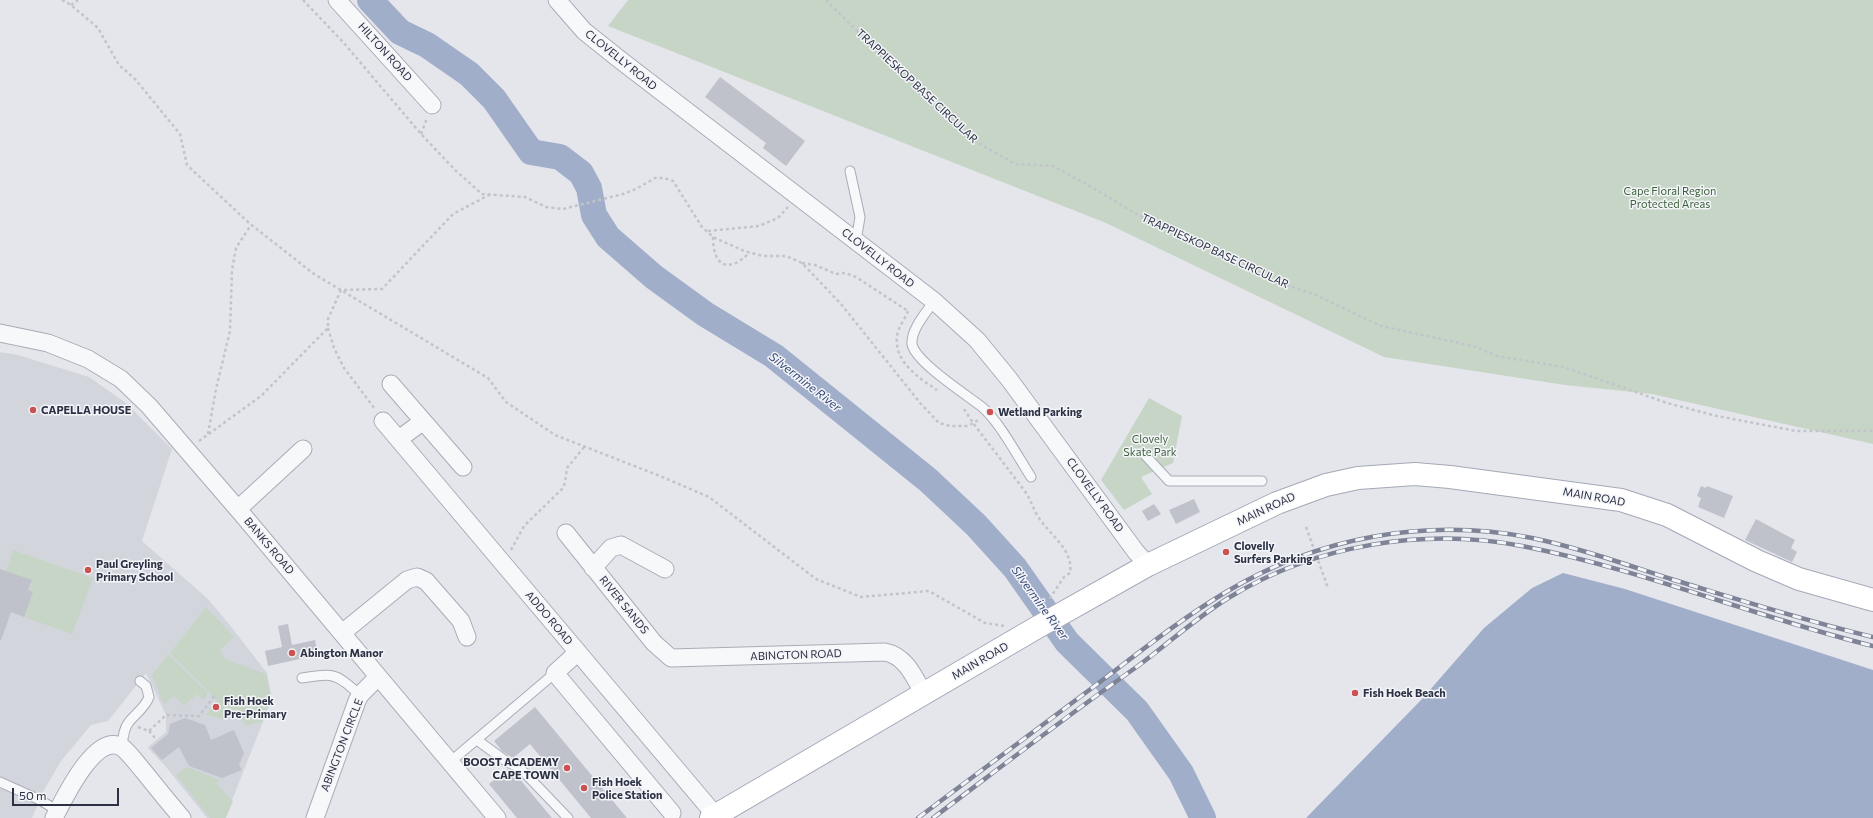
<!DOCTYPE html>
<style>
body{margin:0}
#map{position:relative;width:1873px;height:818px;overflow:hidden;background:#e4e6ec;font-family:Commissioner,sans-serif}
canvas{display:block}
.scale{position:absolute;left:12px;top:788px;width:107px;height:18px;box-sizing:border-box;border:2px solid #2c3144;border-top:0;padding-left:5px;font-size:12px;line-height:14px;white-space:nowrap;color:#2c3144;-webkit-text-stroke:3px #f4f5f9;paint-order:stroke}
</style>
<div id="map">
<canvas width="1873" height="818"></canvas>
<div class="scale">50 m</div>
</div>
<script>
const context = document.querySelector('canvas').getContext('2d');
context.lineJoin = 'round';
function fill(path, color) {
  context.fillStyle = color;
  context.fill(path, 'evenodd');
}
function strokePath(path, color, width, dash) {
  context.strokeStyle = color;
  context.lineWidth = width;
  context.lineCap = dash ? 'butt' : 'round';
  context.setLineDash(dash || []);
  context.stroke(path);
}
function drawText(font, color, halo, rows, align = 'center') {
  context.font = font + ' Commissioner,sans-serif';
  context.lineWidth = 3;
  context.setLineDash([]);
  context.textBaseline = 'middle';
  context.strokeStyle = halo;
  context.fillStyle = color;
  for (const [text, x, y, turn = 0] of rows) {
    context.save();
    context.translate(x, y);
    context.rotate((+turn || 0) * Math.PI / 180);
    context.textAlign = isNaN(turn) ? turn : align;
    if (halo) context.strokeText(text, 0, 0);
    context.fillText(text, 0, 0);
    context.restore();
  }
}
fill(new Path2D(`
 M0,352L18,355L89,377L126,403L172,449L142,541L208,599L229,624L267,673L272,699L225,818H207L166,767L149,749L148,747L166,732V715L146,673L108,721L91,725L61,761L43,792L32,818H0Z`), '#d3d5dd');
fill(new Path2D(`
 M628,0H1873V444L1652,394L1565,385L1384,357L1106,223L608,26Z
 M1149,398L1182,416L1173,463L1141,477L1152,494L1124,510L1101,480Z
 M13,550L93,578L72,634L24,617L33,592L29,590L32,581L6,571Z
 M206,607L234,637L220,650L225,659L266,674L271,698L262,722L245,726L239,711L223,719L206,715L217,700L170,653Z
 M168,654L208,693L203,700L197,694L184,706L174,696L164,705L152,675Z
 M187,767L220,780L216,783L233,801L226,818H210L176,775Z`), '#c7d5c6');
fill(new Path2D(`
 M1563,573L1625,589L1873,670V818H1306L1422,699L1484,628L1532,588Z`), '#a1aeca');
strokePath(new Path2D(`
 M370,0L400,32L427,45L469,74L494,99L531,152L560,157L581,173L589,188L594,215L608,237L654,277L705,314L774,356L928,480L976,525L1015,568L1067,642L1137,711L1181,773L1203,818`), '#a1aeca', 26);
fill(new Path2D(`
 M720,77L805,141L786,166L763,148L766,143L705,97Z
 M1701,486L1706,488L1707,486L1733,496L1724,518L1698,507L1701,498L1697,496Z
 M1194,499L1200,512L1176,524L1169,510Z
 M1154,504L1161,514L1148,521L1142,511Z
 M1756,519L1795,540L1791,548L1797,552L1792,562L1745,540Z
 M0,569L32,580L28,590L33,592L24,617L11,612L1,640H0Z
 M288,624L292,645L315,640L318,655L268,666L265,651L282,647L278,626Z
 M535,707L627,818H591L530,744L513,758L502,751L494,741Z
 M185,718L205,725L211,740L234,730L244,753L239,765L242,770L222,778L189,766L179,747L162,760L151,748L168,734L170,724Z
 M508,769L513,771L552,818H517L489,784Z`), '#bfc1cb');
const service = new Path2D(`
 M850,171L860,217L856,241
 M934,301C926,313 911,329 912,344C915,362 967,395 982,407C999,421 1018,457 1031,477
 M1145,455L1169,481H1262
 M302,678C335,673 335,673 360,695
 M477,740L507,762L519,767L568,818
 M122,748C123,739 123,729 129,722C135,714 145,708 149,697L146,686L140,681
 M450,762L555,673
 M0,782L40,800L58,811`);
const minor = new Path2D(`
 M337,0L432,105
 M557,0L584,31L619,59L934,301L977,340L1009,379L1136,552L1148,565
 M0,333L48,343L88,359L121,379L149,406L242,514L497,818
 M391,384L463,467
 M383,421L716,816
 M399,439L422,422
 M238,509L303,449
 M566,533L654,643L671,658L885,652C906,656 914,677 924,694
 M593,568L611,548L621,545L665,569
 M342,633L407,580L417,577L426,581L461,621L467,637
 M578,652L555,673L672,813
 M54,818C63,801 96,729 123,748C131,755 138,765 145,773C157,788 169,803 182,818
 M315,818L357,701L360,695L378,677`);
const primary = new Path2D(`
 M711,818L1036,628L1148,565L1277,503L1326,485L1358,478L1415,474L1450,477L1621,500L1667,515L1757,561L1799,579L1873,600`);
strokePath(service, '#a9acb6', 11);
strokePath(minor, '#a9acb6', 19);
strokePath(primary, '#a4a8b7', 24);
strokePath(new Path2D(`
 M62,0L71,5L98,28L119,65L135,79L180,134L187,165L249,223L314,274L488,378L506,402L555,435L660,476L709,497L816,579L861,597L929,591L985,623L1005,626
 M303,0L343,42L421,134L455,170L482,194L525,197L546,207L563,209L623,194L636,189L655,178H664L673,181L702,227L713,237L744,251L763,256H786L802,263L841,304L921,404L939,423L950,426H968L980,419
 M826,0L884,58L973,140L1015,164L1053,166L1095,189L1136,214L1235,258L1271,280L1316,295L1381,326L1473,346L1497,356L1564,367L1667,403L1717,416L1796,431H1873
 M71,5L78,0
 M421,134L427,118
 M708,231L759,226L778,218L788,207
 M713,237C713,266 728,274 749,253
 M802,263L815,265L836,274L845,273L856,277L908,311
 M908,311C905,319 897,329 897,337C894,362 919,378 937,390
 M328,328L334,348L344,368L375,409
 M964,409L973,423L1024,490C1030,498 1032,506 1037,515C1048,534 1074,549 1070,573L1064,577L1048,601
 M208,434L216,389L230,331L232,270L236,248L251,225
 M199,441L261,396L328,328V319L341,290L382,289L453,214L489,195
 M1306,527L1328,588
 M511,550L524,526L562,489L565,483L567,468L585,446
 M138,727L149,731L166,715L199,716L216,694
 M149,731L156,739`), '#c2c4cb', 2.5, [3, 3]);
strokePath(service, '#f7f8fa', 9);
strokePath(minor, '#f7f8fa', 17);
strokePath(primary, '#fff', 22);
const rail = new Path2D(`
 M918,818C976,774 1035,731 1092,688C1136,655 1179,620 1226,592C1318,537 1427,517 1532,538C1580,548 1627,565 1674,580C1740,600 1806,621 1873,637
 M933,818C1001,767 1068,715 1138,666C1169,643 1197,617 1230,597C1315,545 1424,527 1522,546C1641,569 1755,617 1873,646`);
strokePath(rail, '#7e8395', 4.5);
strokePath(rail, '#f4f5f9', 3, [9]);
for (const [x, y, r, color] of [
 [33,410,4,"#ca5250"],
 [990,412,4,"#ca5250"],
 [1226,552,4,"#ca5250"],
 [88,570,4,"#ca5250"],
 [292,653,4,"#ca5250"],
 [1355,693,4,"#ca5250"],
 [216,707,4,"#ca5250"],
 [567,768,4,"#ca5250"],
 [584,788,4,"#ca5250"]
]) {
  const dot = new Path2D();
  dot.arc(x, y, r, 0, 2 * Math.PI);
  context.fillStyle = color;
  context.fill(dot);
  strokePath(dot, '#f4f5f9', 1.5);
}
drawText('11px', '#2c3144', '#f4f5f9', [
 ["HILTON ROAD",385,52,48],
 ["CLOVELLY ROAD",621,60,39],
 ["TRAPPIESKOP BASE CIRCULAR",917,86,43],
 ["TRAPPIESKOP BASE CIRCULAR",1215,251,25],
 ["CLOVELLY ROAD",878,258,38],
 ["CLOVELLY ROAD",1095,495,54],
 ["MAIN ROAD",1594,497,10],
 ["MAIN ROAD",1266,509,-25],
 ["BANKS ROAD",269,546,50],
 ["RIVER SANDS",624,605,51],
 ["ADDO ROAD",549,618,50],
 ["ABINGTON ROAD",796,655,-2],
 ["MAIN ROAD",980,661,-30],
 ["ABINGTON CIRCLE",342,745,-69]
]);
drawText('11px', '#3b5f3a', '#f4f5f9', [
 ["Cape Floral Region",1670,191],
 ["Protected Areas",1670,204],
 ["Clovely",1150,439],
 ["Skate Park",1150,452]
]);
drawText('bold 11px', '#2c3144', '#f4f5f9', [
 ["CAPELLA HOUSE",41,410],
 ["Wetland Parking",998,412],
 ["Clovelly",1234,546],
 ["Surfers Parking",1234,559],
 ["Paul Greyling",96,564],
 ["Primary School",96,577],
 ["Abington Manor",300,653],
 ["Fish Hoek Beach",1363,693],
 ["Fish Hoek",224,701],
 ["Pre-Primary",224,714],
 ["BOOST ACADEMY",559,762,"right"],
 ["CAPE TOWN",559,775,"right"],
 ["Fish Hoek",592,782],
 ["Police Station",592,795]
], 'left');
drawText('italic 12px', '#374976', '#f4f5f9', [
 ["Silvermine River",805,382,38],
 ["Silvermine River",1040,603,54]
]);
</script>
